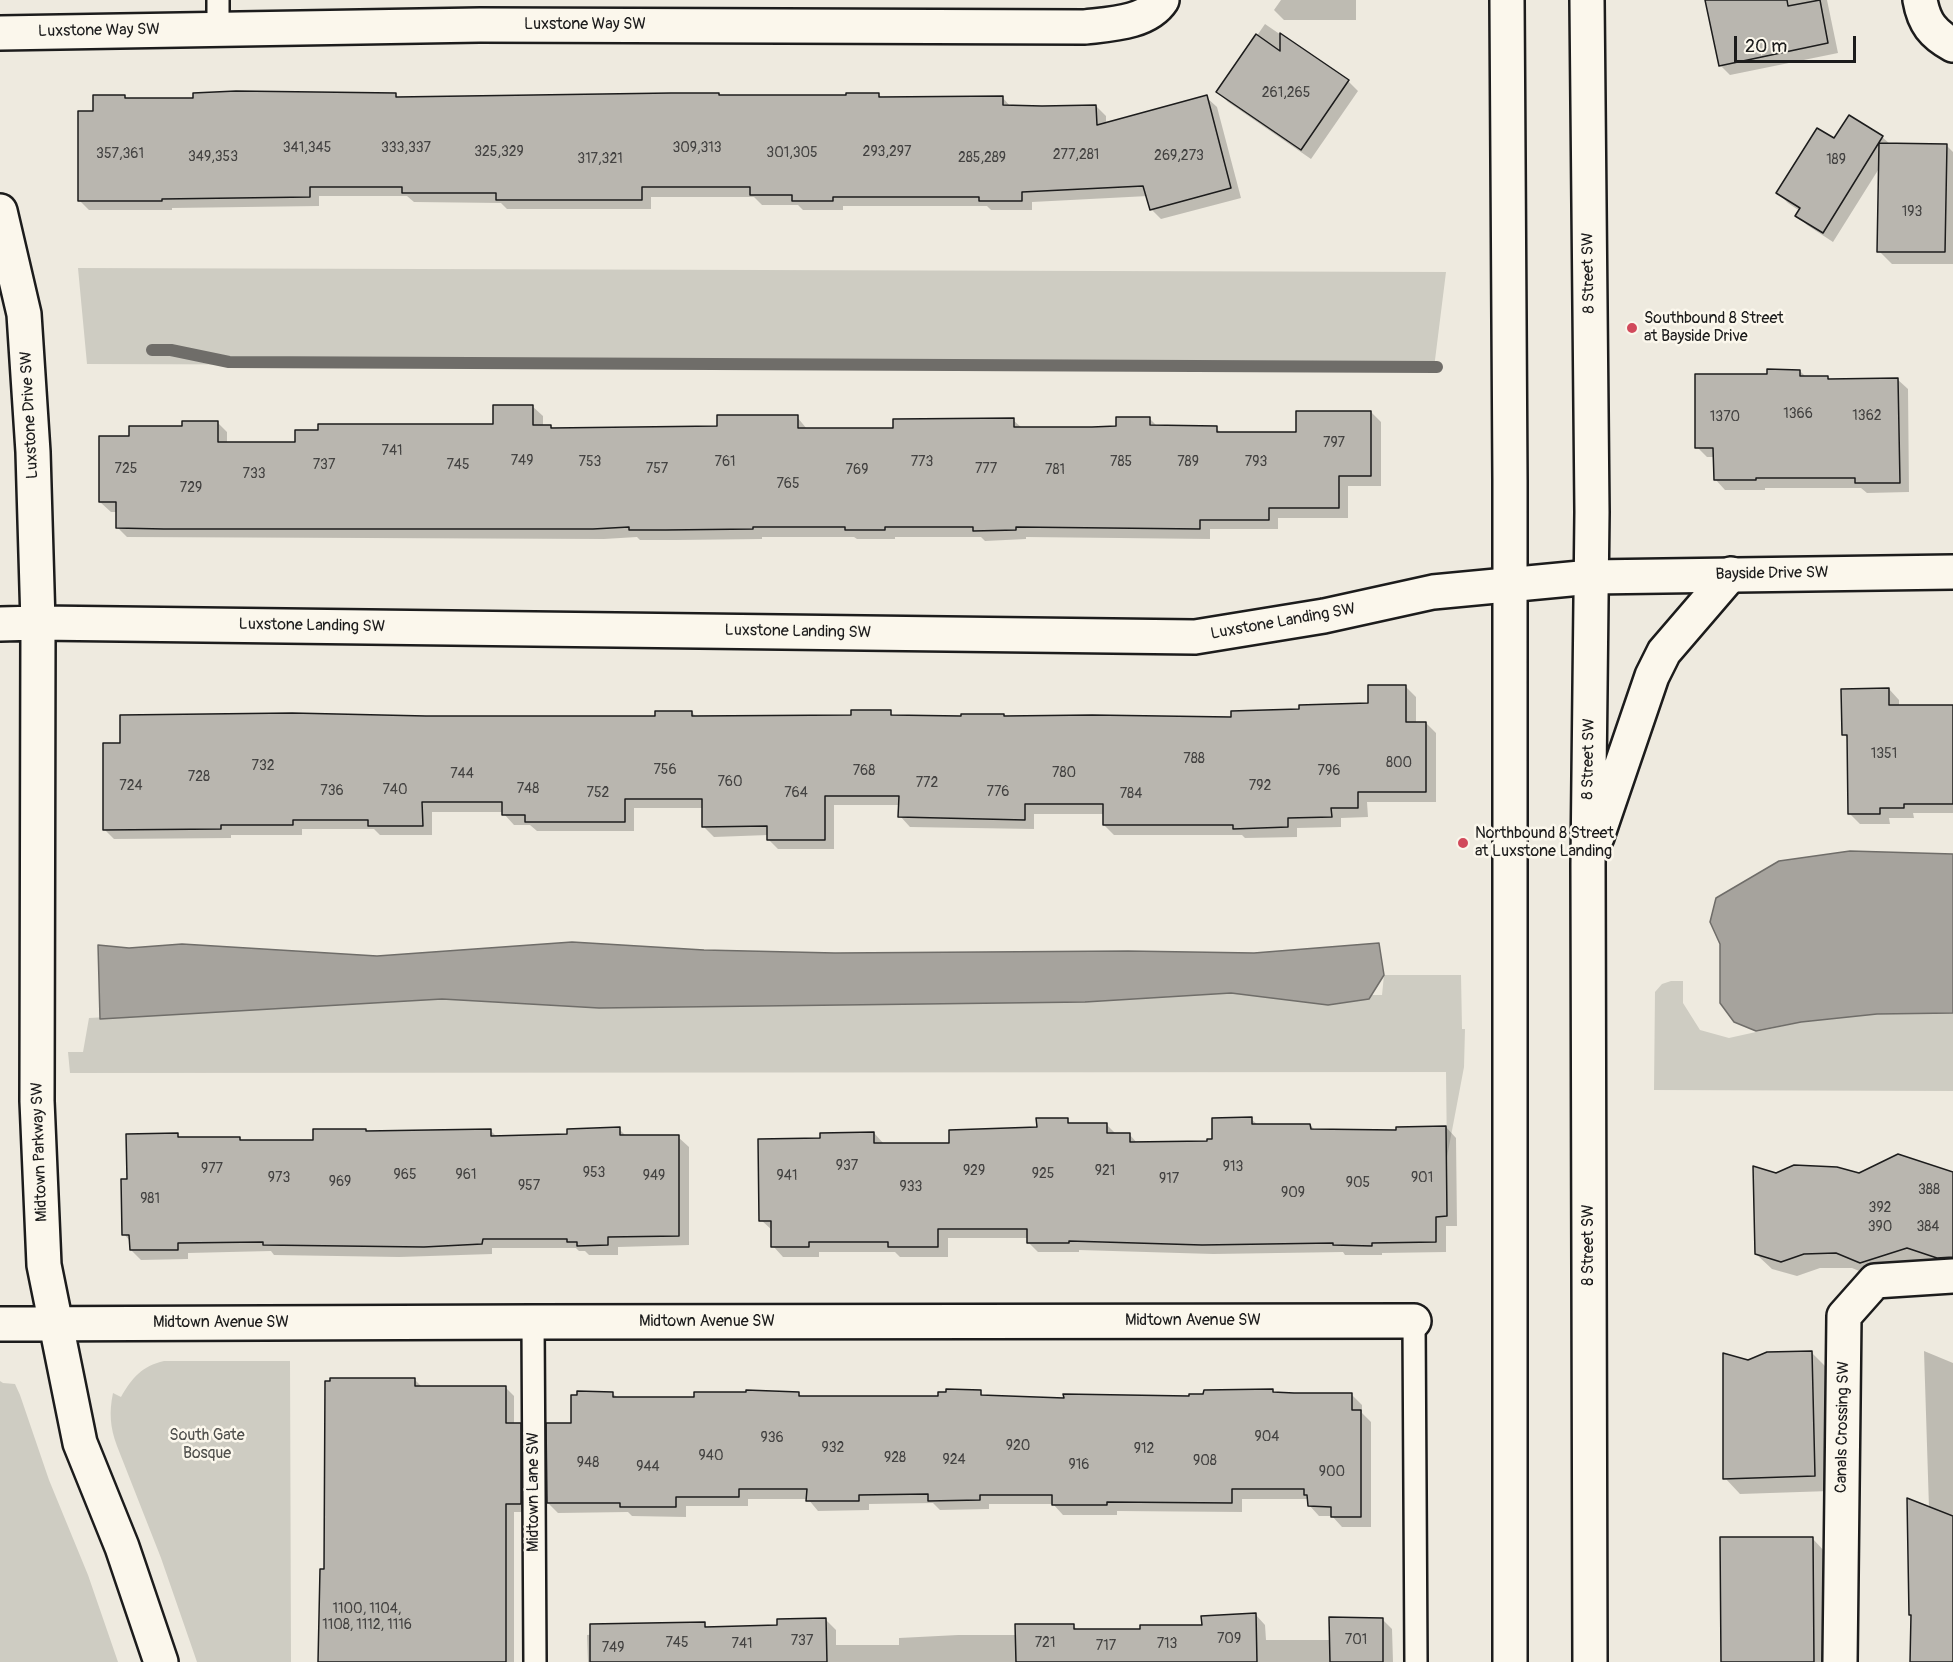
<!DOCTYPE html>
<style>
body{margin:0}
#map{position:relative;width:1953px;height:1662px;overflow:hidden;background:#eeeadf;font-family:Pangolin,sans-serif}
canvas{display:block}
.scale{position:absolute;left:1734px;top:36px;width:122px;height:27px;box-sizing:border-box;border:3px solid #1c1c1c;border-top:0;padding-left:8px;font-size:18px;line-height:21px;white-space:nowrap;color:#1c1c1c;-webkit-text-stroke:4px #fbf7ec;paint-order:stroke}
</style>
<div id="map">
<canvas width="1953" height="1662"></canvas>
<div class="scale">20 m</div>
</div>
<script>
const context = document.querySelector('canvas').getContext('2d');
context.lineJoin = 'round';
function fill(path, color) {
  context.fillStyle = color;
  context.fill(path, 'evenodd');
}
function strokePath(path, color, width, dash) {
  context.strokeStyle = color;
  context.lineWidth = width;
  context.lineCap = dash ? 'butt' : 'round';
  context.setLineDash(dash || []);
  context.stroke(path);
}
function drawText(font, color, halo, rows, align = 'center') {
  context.font = font + ' Pangolin,sans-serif';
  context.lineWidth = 5;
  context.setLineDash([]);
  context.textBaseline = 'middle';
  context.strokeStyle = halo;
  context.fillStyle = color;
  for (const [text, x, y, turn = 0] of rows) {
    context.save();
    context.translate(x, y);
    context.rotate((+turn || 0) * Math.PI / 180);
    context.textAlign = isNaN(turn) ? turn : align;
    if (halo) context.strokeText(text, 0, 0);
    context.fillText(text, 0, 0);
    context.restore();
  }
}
fill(new Path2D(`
 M78,268L1446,272L1434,368L87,364Z
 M1384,975H1461L1462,1029H1465L1464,1067L1447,1157L1446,1072L70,1073L68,1052H83L89,1018L442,999L599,1008L1085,1002L1231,993L1328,1005L1370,995H1382Z
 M1671,981H1683V1003L1700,1030L1729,1038L1801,1022L1877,1014L1953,1013V1091L1654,1090L1655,992L1662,984Z
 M164,1361H290L291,1662H197L161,1558L117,1446C110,1427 109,1412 113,1393L121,1397C132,1378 142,1366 164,1361Z
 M0,1381L3,1383L15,1384L20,1395L49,1480L88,1575L118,1662H0Z`), '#ceccc2');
const water = new Path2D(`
 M1850,851L1953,854V1013L1877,1014L1801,1022L1756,1031L1734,1022L1720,1003V944L1710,922L1716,898L1779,861Z
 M572,942L704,950L835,953L1128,951L1254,953L1379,943L1384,975L1369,999L1328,1005L1231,993L1085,1002L599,1008L442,999L100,1019L98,945L129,948L182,944L377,956Z`);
fill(water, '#a6a39d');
strokePath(water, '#6f6d69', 1.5);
fill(new Path2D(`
 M1281,0H1356V20H1284L1274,10Z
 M1725,0H1827L1838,53L1730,75L1720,65Z
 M1265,24L1348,81L1358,91L1311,159L1228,102L1218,92Z
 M395,94L399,98L847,97L878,94L882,98L1002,97L1011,107L1096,106L1106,116V124L1206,97L1217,107L1241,198L1161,219L1151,209L1148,196L1032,202V210H991L987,206H843V210H803L798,205H762L754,197H651V209H507L501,203L414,202L407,196H319V206L172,208V210H89L79,200L95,113L124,96L127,99Z
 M1882,137L1890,144L1946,145L1953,152V264H1892L1879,251L1880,167L1833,242L1807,225L1797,215L1800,211L1788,203L1778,193L1835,140Z
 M1800,371L1806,377H1828L1831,381L1897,379L1908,389L1909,492L1867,493L1861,488H1765V490H1725L1715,479V457H1707L1697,447L1769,376Z
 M532,406L543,416V426H551L554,429L719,428L797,417L807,429H894L1013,420L1022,428L1117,427L1149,418L1157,426L1216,428L1222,434H1298L1371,412L1381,422V486H1348V518H1278V529H1210V539L1026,537V539L985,541L981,537H895V539H857L854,537H762V539L677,540H640L637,537L604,539L127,537L117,527V512H111L100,502L131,437L217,422L227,432V443H296L495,425Z
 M1406,687L1416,697V723H1426L1436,733V802H1367L1368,817L1341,818V827L1297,828V837L1245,838L1242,835H1114L1104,825V814H1034V829L910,827L900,816V805H834V849H778L768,839V835L714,837L704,827L703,808H634V831H537L530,825H514L504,814V812H432V835H380L374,829H302V835H231V838L114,839L104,829L426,718H656L692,712L696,717L852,716L890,712L895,717L1004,716L1006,718H1232L1301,710L1370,704Z
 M1889,689L1899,700V706H1953V813H1913L1914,818H1889L1890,824H1860L1850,814L1849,740L1844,734Z
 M1251,1119L1258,1125H1310L1315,1130L1398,1132L1446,1127L1456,1138L1457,1226H1446V1252L1382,1253V1255H1345L1343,1252L1213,1254L1079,1250V1252H1038L1028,1242V1238H948V1257H900L895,1252H819V1257H783L773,1246L772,1230L761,1220L821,1139L874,1133L884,1144L950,1145L1038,1129L1067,1120L1072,1125H1107L1117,1135H1130L1138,1144L1208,1143Z
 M619,1129L626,1136L678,1137L689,1147V1245L618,1247V1255H589L585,1251H579L576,1248H492V1254L399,1257L274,1255L271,1251L188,1253V1259L141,1260L131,1250V1242L124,1234L128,1181L177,1135L181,1139L239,1138L243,1142H315L365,1130L368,1133L491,1131L497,1137L569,1136Z
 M1953,1173V1273L1876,1278L1852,1268H1820L1797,1276L1772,1269L1756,1254L1776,1175Z
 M1924,1351L1953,1363V1662H1912L1929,1508Z
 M1811,1352L1826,1367L1830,1491L1740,1494L1725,1478L1748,1362Z
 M415,1380L423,1388H506L514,1396V1425H520L529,1433V1512H514V1662H320L325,1570Z
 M1272,1390L1275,1393L1351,1394L1362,1405V1413L1371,1422V1527H1342L1332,1516H1319L1309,1505V1499H1242V1512L1117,1511V1515H1063L1053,1504H989V1509L940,1510L933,1503L869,1504V1510L818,1511L808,1499H748V1506H686V1517L632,1516L628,1512L558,1513L548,1503L572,1425L612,1393L618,1398H695L798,1393L802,1397H939L980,1392L985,1397L1065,1399L1190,1397Z
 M1812,1538L1827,1554L1828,1662H1722Z
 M1255,1614L1265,1625L1266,1640H1331L1382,1619L1392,1629L1393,1662H588L587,1635L704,1624L708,1628L779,1626L826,1620L836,1630V1645H899V1638L958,1635H1017L1073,1625L1078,1631H1141L1203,1627Z`), '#0003');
strokePath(new Path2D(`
 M152,350H171L229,362L1437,367`), '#6f6d69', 12);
const building = new Path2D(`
 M1705,0H1787L1788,6L1820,0L1828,43L1719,66Z
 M1280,33L1349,80L1301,150L1216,92L1256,34L1280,51Z
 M236,91L396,93V97L671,93H719V95H846V93H879V97L1003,96V105L1042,106L1096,105L1097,125L1207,95L1231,188L1150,210L1143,186L1022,192V201H979V197H833V201H792V195H750V187H642V200H496V193H402V187H310V197L162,199V201H78V111H93V95H125V98H193V93Z
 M1849,115L1883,136L1823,233L1795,216L1800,208L1776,193L1817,128L1834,138Z
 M1879,143L1947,144L1945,252H1877Z
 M1767,369L1800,370V376H1828V379L1898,378L1900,483H1855V478H1756V480H1714L1713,448H1695V374H1767Z
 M493,405H533V425H551V428L717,426V415H798V428H893V419L1014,418V427H1092L1116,426V417H1150V425L1217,426V432H1296V411H1371V476H1339V508H1269V520H1200V529L1016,527V530L973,531V527H885V530H845V527H753V529L666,530H629V527L593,529H164L116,528V502H99V436H129V426H182V421H218V442H295V430H318V424H493Z
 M1368,685H1406V722H1426V792H1358V808H1331L1332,817L1288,818V827L1233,829V825H1103V804H1025V820L898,817L899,796H825V840H767V826L702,827V799H625V822H525V815H502V802H422L423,826H368V820H293V825H221V829L103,830V743H120V715L292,713L426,716H655V711H692V716L851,715V710H891V715L961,716V714H1004V716L1092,715L1231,717V711L1299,709V705L1368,703Z
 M1889,688V705H1953V804H1904V808H1880V814H1848L1847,735H1842L1841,689Z
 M1252,1117V1124H1310L1311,1129L1396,1130V1127L1446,1126L1447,1216L1436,1217V1242L1372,1243V1246L1333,1245V1243L1202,1245L1069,1241V1243H1027V1229H938V1247H888V1242H809V1247H771V1221H759L758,1139L820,1138V1133L874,1132V1143H949V1130L1037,1127L1036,1118H1068V1123H1107V1133H1130V1142L1207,1141V1139H1212V1118Z
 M620,1127V1135H679V1236L608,1237V1245L577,1246V1242H567V1239H483L482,1244L424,1247L263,1245V1242L178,1243V1250H130L129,1235H122L121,1179H127L126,1134L178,1133V1137H240V1140H313V1129H366V1131L491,1129V1136L567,1134V1129Z
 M1898,1154L1953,1172V1257L1937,1258L1907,1248L1860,1263L1836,1253L1804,1254L1781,1262L1755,1254L1753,1166L1776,1173L1794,1165L1837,1167L1859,1173Z
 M1812,1351L1815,1476L1723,1479V1353L1748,1360L1767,1352Z
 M330,1378H415V1386H506V1423H521V1504H506V1662H318L320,1569H324L325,1381H330Z
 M946,1389L981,1390V1395L1064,1398L1063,1394L1189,1396V1394H1203L1204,1390L1273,1389V1392L1294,1393H1352V1410H1361V1517H1331V1507L1308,1506L1307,1495H1304V1489H1232V1503L1107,1502V1505H1052V1495H980V1500L928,1501V1494L859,1495V1501H806L807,1489H739V1497H676V1507H620V1503H547L546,1423H571V1395H577V1391L613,1392V1397H694V1392H746V1390L799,1392V1396H938V1392H946Z
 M1907,1498L1953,1516V1662H1910L1911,1615H1909Z
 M1720,1537H1813L1814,1662H1721Z
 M1256,1613L1257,1662H1016L1015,1624H1074V1629H1140V1625H1202L1201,1616Z
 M1329,1617L1383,1618V1662H1330Z
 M826,1618L827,1662H590V1624L705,1622V1627L777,1625V1619Z`);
fill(building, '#b9b6af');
strokePath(building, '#1c1c1c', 1.5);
const service = new Path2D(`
 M218,0V29
 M1414,1321L1416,1662
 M533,1322L535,1662`);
const minor = new Path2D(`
 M1920,0C1924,23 1933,34 1953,45
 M0,33L480,25L1085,27C1110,24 1147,23 1162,0
 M0,211L24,314L33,452L38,623L37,1101L44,1265L80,1443L122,1547L161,1662
 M0,624L38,623L1195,637L1324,616L1433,592L1591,577L1953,572
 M0,1324L533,1322L1414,1321
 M1840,1662L1844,1316L1875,1281L1953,1276`);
const secondary = new Path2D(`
 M1507,0L1510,480V1662
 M1587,0L1592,512L1588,864L1590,1662
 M1597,837L1652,676L1664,652L1731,574`);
strokePath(service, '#1c1c1c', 26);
strokePath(minor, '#1c1c1c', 38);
strokePath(secondary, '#1c1c1c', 38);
strokePath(service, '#fbf7ec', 21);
strokePath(minor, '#fbf7ec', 33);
strokePath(secondary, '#fbf7ec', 33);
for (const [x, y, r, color] of [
 [1632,328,6,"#d1495b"],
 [1463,843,6,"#d1495b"]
]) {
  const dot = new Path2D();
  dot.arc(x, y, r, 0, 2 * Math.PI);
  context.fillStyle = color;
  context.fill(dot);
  strokePath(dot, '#fbf7ec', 2);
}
drawText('14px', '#434241', null, [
 ["261,265",1286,93],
 ["341,345",307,148],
 ["333,337",406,148],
 ["309,313",697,148],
 ["325,329",499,152],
 ["293,297",887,152],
 ["301,305",792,153],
 ["357,361",120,154],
 ["277,281",1076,155],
 ["269,273",1179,156],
 ["349,353",213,157],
 ["285,289",982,158],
 ["317,321",600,159],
 ["189",1836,160],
 ["193",1912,212],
 ["1366",1798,414],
 ["1362",1867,416],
 ["1370",1725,417],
 ["797",1334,443],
 ["741",392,451],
 ["749",522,461],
 ["753",590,462],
 ["761",725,462],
 ["773",922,462],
 ["785",1121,462],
 ["789",1188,462],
 ["793",1256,462],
 ["737",324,465],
 ["745",458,465],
 ["725",126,469],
 ["757",657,469],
 ["777",986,469],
 ["769",857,470],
 ["781",1055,470],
 ["733",254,474],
 ["765",788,484],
 ["729",191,488],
 ["1351",1884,754],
 ["788",1194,759],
 ["800",1399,763],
 ["732",263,766],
 ["756",665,770],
 ["768",864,771],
 ["796",1329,771],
 ["780",1064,773],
 ["744",462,774],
 ["728",199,777],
 ["760",730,782],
 ["772",927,783],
 ["724",131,786],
 ["792",1260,786],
 ["748",528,789],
 ["740",395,790],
 ["736",332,791],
 ["776",998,792],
 ["752",598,793],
 ["764",796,793],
 ["784",1131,794],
 ["937",847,1166],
 ["913",1233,1167],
 ["977",212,1169],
 ["929",974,1171],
 ["921",1105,1171],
 ["953",594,1173],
 ["925",1043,1174],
 ["965",405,1175],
 ["961",466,1175],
 ["949",654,1176],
 ["941",787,1176],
 ["973",279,1178],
 ["901",1422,1178],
 ["917",1169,1179],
 ["969",340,1182],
 ["905",1358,1183],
 ["957",529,1186],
 ["933",911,1187],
 ["388",1929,1190],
 ["909",1293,1193],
 ["981",150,1199],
 ["392",1880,1208],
 ["390",1880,1227],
 ["384",1928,1227],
 ["904",1267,1437],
 ["936",772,1438],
 ["920",1018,1446],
 ["932",833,1448],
 ["912",1144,1449],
 ["940",711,1456],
 ["928",895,1458],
 ["924",954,1460],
 ["908",1205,1461],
 ["948",588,1463],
 ["916",1079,1465],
 ["944",648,1467],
 ["900",1332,1472],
 ["1100, 1104,",367,1609],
 ["1108, 1112, 1116",367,1625],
 ["709",1229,1639],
 ["701",1356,1640],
 ["737",802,1641],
 ["745",677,1643],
 ["721",1045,1643],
 ["741",742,1644],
 ["713",1167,1644],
 ["717",1106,1646],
 ["749",613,1648]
]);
drawText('16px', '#1c1c1c', '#fbf7ec', [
 ["Luxstone Way SW",585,25],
 ["Luxstone Way SW",99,31,-1],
 ["8 Street SW",1589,273,-91],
 ["Luxstone Drive SW",30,415,-93],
 ["Bayside Drive SW",1772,574,-1],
 ["Luxstone Landing SW",1283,622,-10],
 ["Luxstone Landing SW",312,626,1],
 ["Luxstone Landing SW",798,632,1],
 ["8 Street SW",1589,759,-89],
 ["Midtown Parkway SW",40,1152,-92],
 ["8 Street SW",1589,1245,-90],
 ["Midtown Avenue SW",1193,1321],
 ["Midtown Avenue SW",707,1322],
 ["Midtown Avenue SW",221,1323],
 ["Canals Crossing SW",1843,1427,-89],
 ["Midtown Lane SW",534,1492,-90]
]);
drawText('16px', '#1c1c1c', '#fbf7ec', [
 ["Southbound 8 Street",1644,319],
 ["at Bayside Drive",1644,337],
 ["Northbound 8 Street",1475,834],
 ["at Luxstone Landing",1475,852]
], 'left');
drawText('16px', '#51514e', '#fbf7ec', [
 ["South Gate",207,1436],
 ["Bosque",207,1454]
]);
</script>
